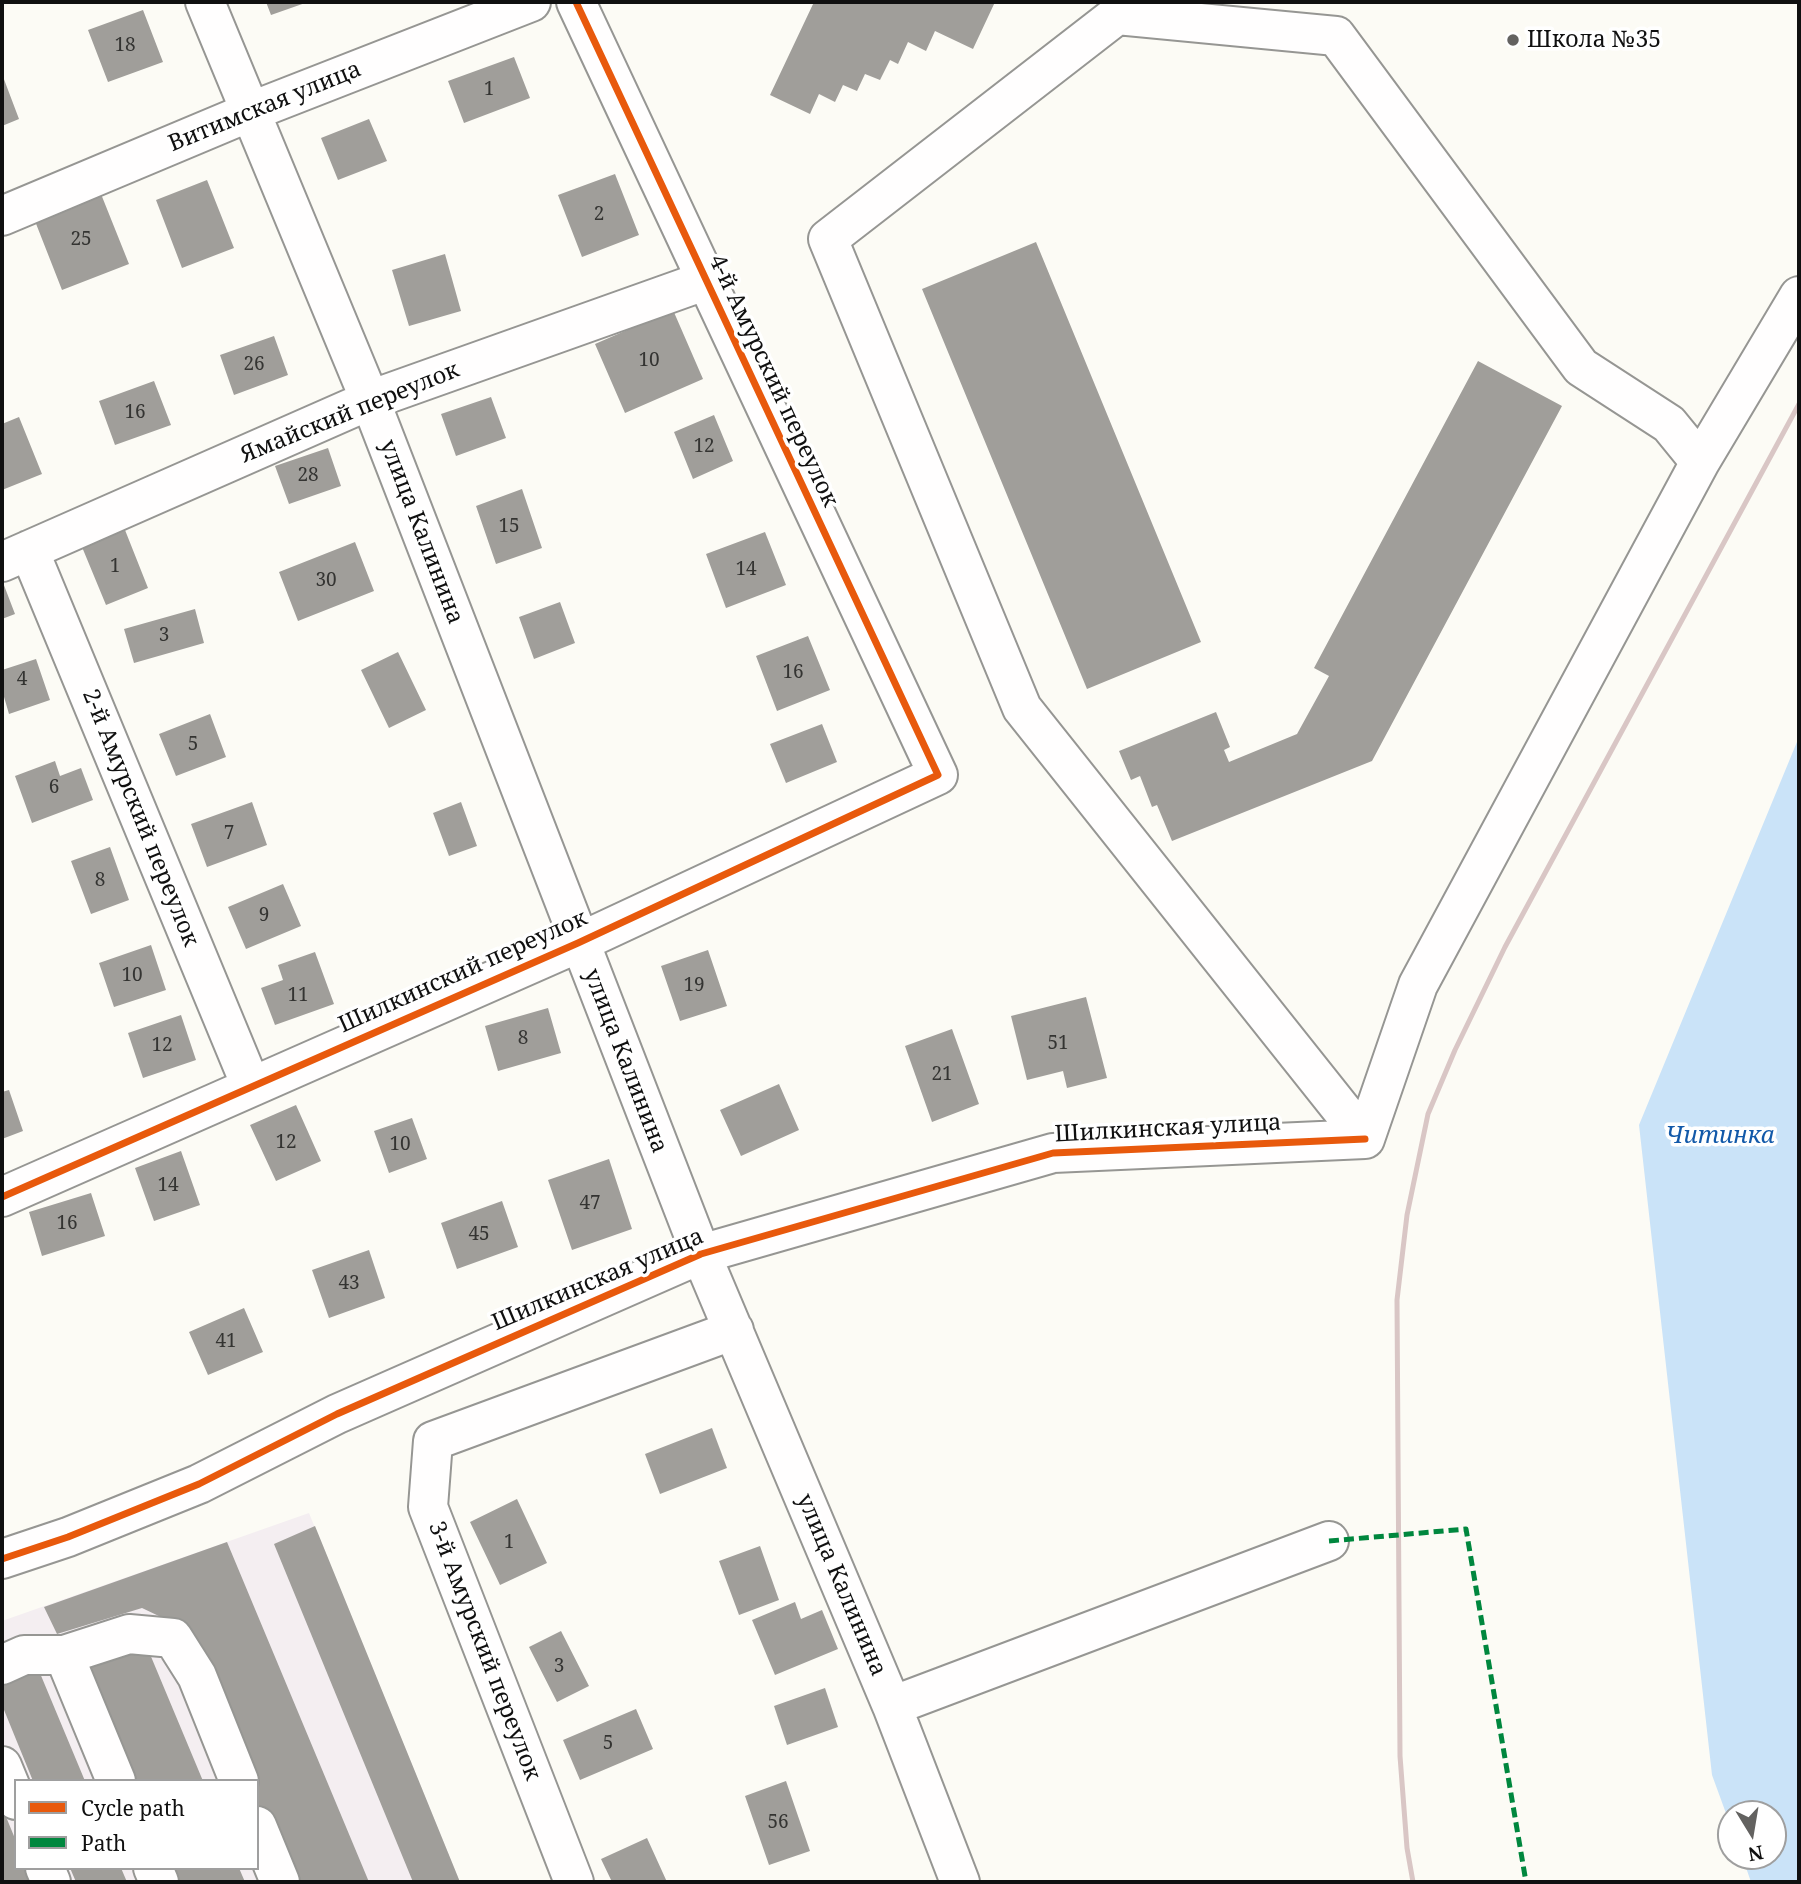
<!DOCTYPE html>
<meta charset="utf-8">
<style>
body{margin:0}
#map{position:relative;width:1801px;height:1884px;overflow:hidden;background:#fcfbf5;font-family:"Noto Serif",serif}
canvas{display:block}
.frame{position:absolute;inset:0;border:4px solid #101010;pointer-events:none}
.legend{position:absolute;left:14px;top:1779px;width:245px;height:91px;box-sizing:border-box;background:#fff;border:2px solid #9f9f9f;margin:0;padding:9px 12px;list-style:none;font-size:21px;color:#101010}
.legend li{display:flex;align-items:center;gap:14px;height:35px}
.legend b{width:35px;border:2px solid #9f9f9f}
.north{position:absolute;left:1717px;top:1800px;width:70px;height:70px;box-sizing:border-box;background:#fff;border:2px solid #9f9f9f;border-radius:50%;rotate:169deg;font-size:19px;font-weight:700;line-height:28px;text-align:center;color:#101010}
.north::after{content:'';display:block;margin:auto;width:24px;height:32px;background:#636260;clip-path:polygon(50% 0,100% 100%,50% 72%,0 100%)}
</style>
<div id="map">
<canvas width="1801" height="1884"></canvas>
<div class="frame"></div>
<ul class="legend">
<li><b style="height:9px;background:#e8590c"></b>Cycle path</li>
<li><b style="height:9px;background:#00873e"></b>Path</li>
</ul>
<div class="north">N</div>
</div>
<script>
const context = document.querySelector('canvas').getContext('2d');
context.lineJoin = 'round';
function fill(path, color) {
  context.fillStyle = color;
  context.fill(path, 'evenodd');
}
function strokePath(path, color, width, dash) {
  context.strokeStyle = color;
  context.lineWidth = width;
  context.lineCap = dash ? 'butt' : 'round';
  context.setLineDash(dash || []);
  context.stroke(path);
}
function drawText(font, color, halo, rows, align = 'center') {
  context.font = font + ' "Noto Serif",serif';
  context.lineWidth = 7;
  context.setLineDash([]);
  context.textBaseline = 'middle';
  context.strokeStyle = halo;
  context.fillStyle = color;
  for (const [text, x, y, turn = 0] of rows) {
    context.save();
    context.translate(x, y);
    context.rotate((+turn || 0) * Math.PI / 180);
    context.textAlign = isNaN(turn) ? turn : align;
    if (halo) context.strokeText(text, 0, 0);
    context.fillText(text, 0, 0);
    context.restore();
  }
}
fill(new Path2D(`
 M309,1513L460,1882H2V1621ZM16,1781H257V1868H16Z`), '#f4eef1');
fill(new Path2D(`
 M1799,737V1882H1751L1742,1856H1773V1814H1731V1827L1712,1775L1639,1125Z`), '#cae3f8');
fill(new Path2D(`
 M266,2H308L271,15Z
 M814,2H995L973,49L935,31L926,51L908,42L898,64L890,60L880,80L865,74L857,91L843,85L835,102L819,94L810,114L770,95Z
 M143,10L163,62L108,82L88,30Z
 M514,57L530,98L464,123L448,81Z
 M2,74L19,119L2,126Z
 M369,119L387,161L338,180L321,138Z
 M615,174L639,235L582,257L558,195Z
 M207,180L234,248L182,268L156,200Z
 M99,189L129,264L62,290L33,216Z
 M1036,242L1201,642L1087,689L922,289Z
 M445,254L461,311L409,326L392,270Z
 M673,310L703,379L625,413L595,344Z
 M274,336L288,375L234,395L220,355Z
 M1478,361L1562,406L1372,761L1172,841L1157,805L1152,807L1140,776L1131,780L1119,751L1216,712L1230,747L1224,750L1229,762L1297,734L1329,676L1314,668Z
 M154,381L171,425L115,445L99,401Z
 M491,397L506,438L456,456L441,414Z
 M714,415L733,461L693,479L674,432Z
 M19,417L42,474L2,490V424Z
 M328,448L341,486L289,504L275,466Z
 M522,489L542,548L496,564L476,506Z
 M125,530L148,588L106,605L82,547Z
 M765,532L786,585L726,608L706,554Z
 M355,542L374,591L298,621L279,572Z
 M2,580L15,614L2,619Z
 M560,602L575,643L534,659L519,617Z
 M195,609L204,643L134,663L124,629Z
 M808,636L830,690L777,711L756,656Z
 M398,652L426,710L389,728L361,670Z
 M36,659L50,700L9,714L2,690V670Z
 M210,714L226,757L176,776L159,734Z
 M822,724L837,762L786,783L770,744Z
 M55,761L60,776L81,768L93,800L32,823L15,776Z
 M252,802L267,845L207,867L191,824Z
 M461,802L477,846L449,856L433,813Z
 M110,847L129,900L91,914L71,861Z
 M283,884L301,926L246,949L228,907Z
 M151,945L166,990L114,1007L99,963Z
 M708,950L727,1006L680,1021L661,966Z
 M315,952L334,1004L275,1025L261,988L283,980L278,965Z
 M1086,997L1107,1078L1067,1088L1063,1071L1027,1080L1011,1016Z
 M548,1008L561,1053L498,1071L485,1026Z
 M181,1015L196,1060L143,1078L128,1033Z
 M952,1029L979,1104L932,1122L905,1046Z
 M779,1084L799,1130L741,1156L720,1110Z
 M9,1090L23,1131L2,1139V1092Z
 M296,1105L321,1161L276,1181L250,1125Z
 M412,1118L427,1159L389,1173L374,1131Z
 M181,1151L200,1205L154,1221L135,1168Z
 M609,1159L632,1229L572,1250L548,1180Z
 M91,1193L105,1236L42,1256L29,1212Z
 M502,1201L518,1247L457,1269L441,1223Z
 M369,1250L385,1298L329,1318L312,1270Z
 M244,1308L263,1352L208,1375L189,1332Z
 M712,1428L727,1468L660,1494L645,1454Z
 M517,1499L547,1563L500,1585L470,1522Z
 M315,1526L460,1882H413L274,1544Z
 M227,1542L369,1882H286L257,1811V1781L182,1627L142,1608L57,1634L44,1607Z
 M760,1546L779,1600L739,1615L719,1561Z
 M795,1602L801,1619L822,1610L838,1649L775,1675L752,1620Z
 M561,1631L589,1686L557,1702L529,1647Z
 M147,1647L203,1781H130L82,1664Z
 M37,1666L85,1781H33L2,1705V1680Z
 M825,1688L838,1727L787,1745L774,1706Z
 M636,1709L653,1749L580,1780L563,1740Z
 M786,1781L810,1851L769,1865L745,1796Z
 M2,1807L16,1841V1868H27L32,1882H2Z
 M647,1838L667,1882H612L601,1859Z
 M70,1868H121L127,1882H76Z
 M166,1868H239L245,1882H172Z`), '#a09e9a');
const minor = new Path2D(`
 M205,2L370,400L701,1254L892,1706L960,1882
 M2,216L252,111L531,2
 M29,550L251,1086
 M2,562L370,400L704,281
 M1365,1139L1022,708L828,239L1117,15L1336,36L1581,367L1669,424L1700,462
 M1365,1139L1418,985L1700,462L1799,296
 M2,1197L578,943L938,775L576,2
 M2,1559L68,1537L199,1484L337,1414L701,1254L1053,1153L1365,1139
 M64,1655L116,1781
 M2,1665L24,1655H64L129,1634L173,1638L197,1676L239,1781
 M892,1706L1329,1541
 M2,1766L16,1800
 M257,1826L280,1882
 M45,1868L51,1882
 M153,1868L159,1882
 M574,1882L428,1507L433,1441L734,1330`);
strokePath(minor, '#969693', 42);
strokePath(minor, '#fffefe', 38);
strokePath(new Path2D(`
 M1413,1882L1407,1848L1400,1756L1397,1300L1407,1215L1428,1114L1455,1050L1505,947L1799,404`), '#d9c6c5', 5);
strokePath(new Path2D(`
 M1329,1541L1466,1529L1526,1882`), '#00873e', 5, [10, 5]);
strokePath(new Path2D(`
 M2,1197L578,943L938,775L576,2
 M2,1559L68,1537L199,1484L337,1414L701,1254L1053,1153L1365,1139`), '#e8590c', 7);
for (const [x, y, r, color] of [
 [1513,40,7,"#636260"]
]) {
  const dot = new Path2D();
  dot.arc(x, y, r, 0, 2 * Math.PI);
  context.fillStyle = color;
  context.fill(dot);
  strokePath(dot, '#fff', 2.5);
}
drawText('19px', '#343432', null, [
 ["18",125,46],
 ["1",489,90],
 ["2",599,215],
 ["25",81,240],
 ["10",649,361],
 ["26",254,365],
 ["16",135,413],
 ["12",704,447],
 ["28",308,476],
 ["15",509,527],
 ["1",115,567],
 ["14",746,570],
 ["30",326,581],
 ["3",164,636],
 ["16",793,673],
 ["4",22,680],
 ["5",193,745],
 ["6",54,788],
 ["7",229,834],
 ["8",100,881],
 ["9",264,916],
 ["10",132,976],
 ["19",694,986],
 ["11",298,996],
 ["8",523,1039],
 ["51",1058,1044],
 ["12",162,1046],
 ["21",942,1075],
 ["12",286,1143],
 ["10",400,1145],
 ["14",168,1186],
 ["47",590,1204],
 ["16",67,1224],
 ["45",479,1235],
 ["43",349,1284],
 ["41",226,1342],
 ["1",509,1543],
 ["3",559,1667],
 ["5",608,1744],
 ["56",778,1823]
]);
drawText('23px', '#101010', '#fff', [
 ["Школа №35",1527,40]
], 'left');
drawText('23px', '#101010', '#fff', [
 ["Витимская улица",265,107,-22],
 ["4-й Амурский переулок",773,381,65],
 ["Ямайский переулок",350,413,-22],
 ["улица Калинина",421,532,69],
 ["2-й Амурский переулок",140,818,68],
 ["Шилкинский переулок",463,972,-24],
 ["улица Калинина",625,1061,69],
 ["Шилкинская улица",1168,1129,-3],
 ["Шилкинская улица",598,1280,-23],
 ["улица Калинина",841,1585,67],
 ["3-й Амурский переулок",484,1651,69]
]);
drawText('italic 24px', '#1259a9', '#fff', [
 ["Читинка",1720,1136]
]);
</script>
